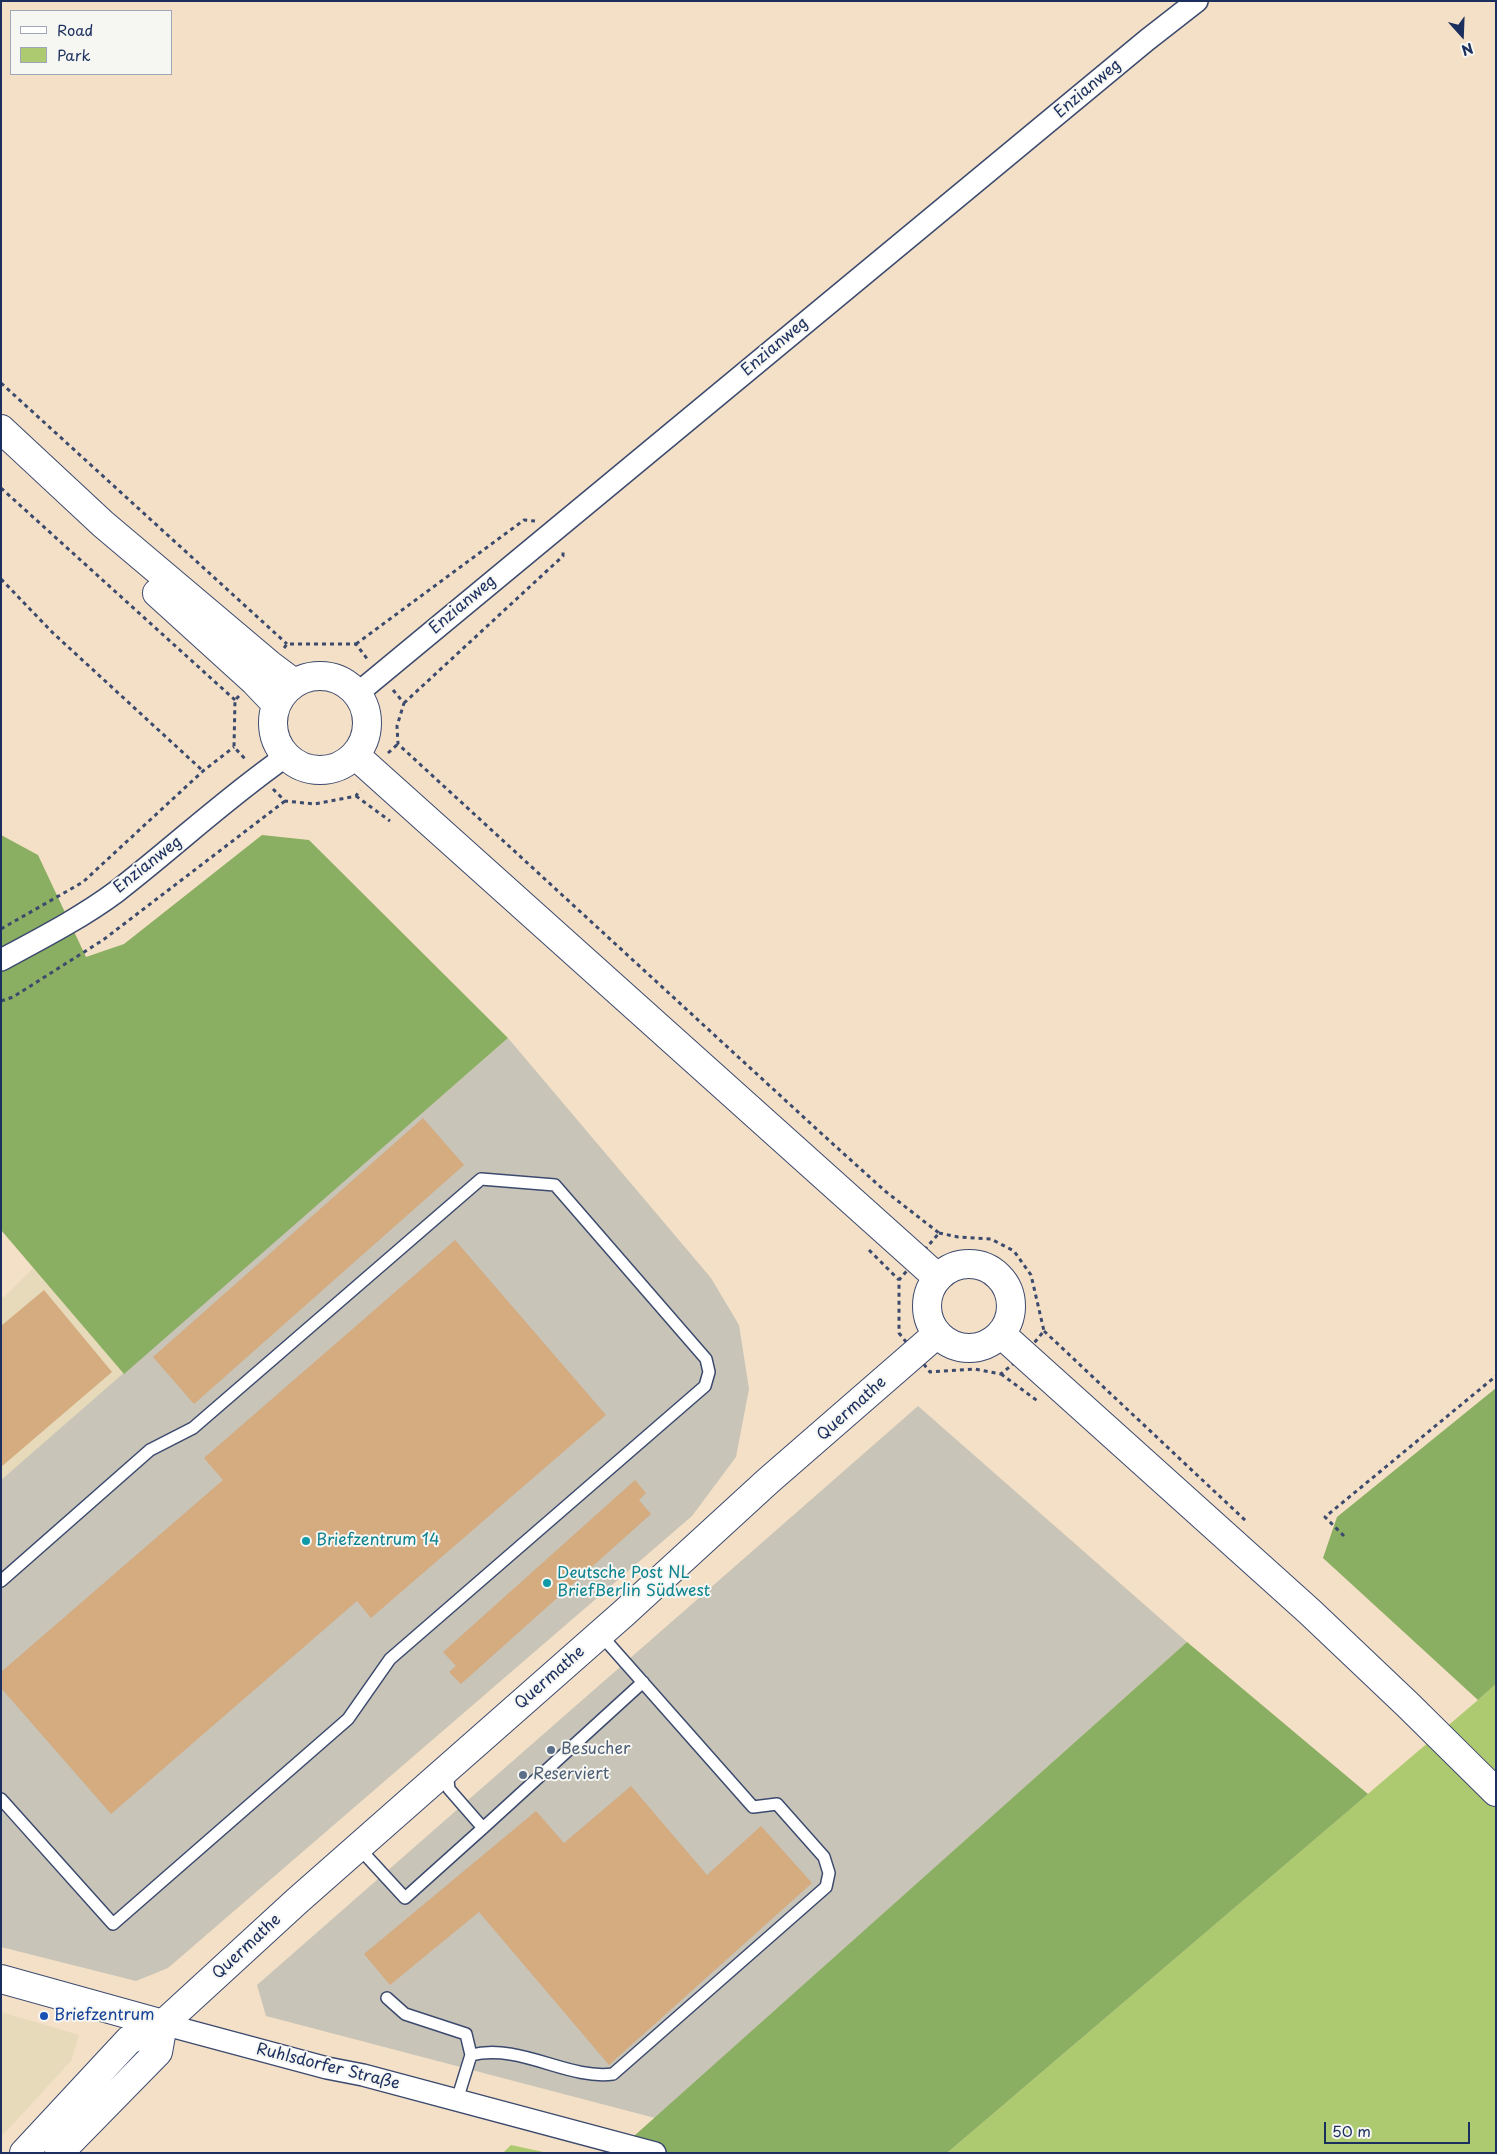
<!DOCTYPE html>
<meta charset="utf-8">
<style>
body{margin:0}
#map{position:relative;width:1497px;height:2154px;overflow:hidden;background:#f4e0c6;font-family:"Playpen Sans",sans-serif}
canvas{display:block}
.frame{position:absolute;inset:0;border:2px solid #1b2f5e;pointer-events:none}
.legend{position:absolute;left:10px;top:10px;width:162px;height:65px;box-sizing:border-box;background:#f6f6f2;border:1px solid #9ea6b7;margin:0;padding:6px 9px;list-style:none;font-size:15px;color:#1b2f5e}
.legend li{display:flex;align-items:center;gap:10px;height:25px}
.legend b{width:25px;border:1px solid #9ea6b7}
.north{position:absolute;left:1437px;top:10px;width:50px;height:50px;-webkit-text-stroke:4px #f6f6f2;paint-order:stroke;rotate:160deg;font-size:14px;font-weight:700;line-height:20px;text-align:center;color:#1b2f5e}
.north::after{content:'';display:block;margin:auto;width:18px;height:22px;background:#1b2f5e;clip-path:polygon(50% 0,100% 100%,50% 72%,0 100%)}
.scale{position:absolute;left:1324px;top:2122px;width:146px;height:22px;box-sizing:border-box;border:2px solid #1b2f5e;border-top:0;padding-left:6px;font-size:15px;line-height:18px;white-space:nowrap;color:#1b2f5e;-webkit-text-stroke:4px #f6f6f2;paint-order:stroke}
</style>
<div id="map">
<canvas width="1497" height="2154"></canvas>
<div class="frame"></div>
<ul class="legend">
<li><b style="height:6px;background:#fff"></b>Road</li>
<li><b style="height:14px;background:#aeca70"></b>Park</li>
</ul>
<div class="north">N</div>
<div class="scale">50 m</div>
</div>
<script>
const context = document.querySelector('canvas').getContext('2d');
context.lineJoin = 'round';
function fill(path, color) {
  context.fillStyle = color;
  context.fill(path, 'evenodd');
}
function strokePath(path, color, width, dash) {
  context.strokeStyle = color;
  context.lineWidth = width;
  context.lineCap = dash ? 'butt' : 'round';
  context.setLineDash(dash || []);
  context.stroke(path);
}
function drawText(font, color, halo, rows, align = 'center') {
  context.font = font + ' "Playpen Sans",sans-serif';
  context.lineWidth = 4;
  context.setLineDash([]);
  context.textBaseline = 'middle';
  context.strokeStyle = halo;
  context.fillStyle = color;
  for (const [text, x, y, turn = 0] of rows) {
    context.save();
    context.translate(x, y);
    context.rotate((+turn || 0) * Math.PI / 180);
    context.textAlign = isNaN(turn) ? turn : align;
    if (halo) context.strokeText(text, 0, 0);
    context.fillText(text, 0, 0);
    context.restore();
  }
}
fill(new Path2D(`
 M34,1267L124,1374L1,1480V1297H4Z
 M1,2012L79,2035L71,2061L1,2137Z`), '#e6daba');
fill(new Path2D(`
 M508,1038L711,1278L739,1325L749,1389L736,1457L692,1516L168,1968L136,1981L1,1947V1480Z
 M918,1406L1187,1642L655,2118L266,2016L257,1985Z`), '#c8c4b8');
fill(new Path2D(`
 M1496,1684V2153H947L1478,1700Z
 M511,2145L548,2153H503Z`), '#aeca70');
fill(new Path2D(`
 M1,835L38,855L86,957L124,944L262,835L309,840L508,1038L124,1374L1,1230Z
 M1496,1388V1684L1478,1700L1323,1558L1337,1517Z
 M1187,1642L1368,1794L947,2153H615Z`), '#8aae62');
fill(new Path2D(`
 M423,1118L464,1165L194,1404L153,1357Z
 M455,1240L606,1415L371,1618L357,1601L111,1814L1,1688V1672L223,1480L204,1458Z
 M44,1290L112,1372L1,1467V1326Z
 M635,1480L646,1493L639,1500L651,1514L461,1684L449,1672L456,1666L443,1652Z
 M631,1786L707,1875L761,1826L812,1883L609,2065L479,1912L390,1985L364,1954L536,1811L564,1843Z`), '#d5ab80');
const service = new Path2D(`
 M1,1581L150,1450L193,1428L481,1179L555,1185L706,1359L709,1372L705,1386L390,1659L348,1719L113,1924L1,1799
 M447,1771L449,1789L483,1828L643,1682
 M359,1848L405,1898L483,1828
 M387,1998L405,2014L466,2034L471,2055
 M457,2100L471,2055C521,2043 567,2080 613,2074L826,1887L829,1873L824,1857L777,1804L753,1807L600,1634`);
const minor = new Path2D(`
 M359,696L358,693L1147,40L1197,1
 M1,960C40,939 81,918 116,892C173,848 226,798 285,757
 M163,2024L327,2068L363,2075L655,2153`);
const tertiary = new Path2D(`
 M1,1979L163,2024`);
const secondary = new Path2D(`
 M1,429L103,524L270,665L294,683
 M157,593L255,682L276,704
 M273 723a47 47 0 1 1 94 0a47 47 0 1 1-94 0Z
 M355,755L938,1278
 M927 1306a42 42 0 1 1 84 0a42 42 0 1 1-84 0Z
 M1001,1334L1310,1612L1408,1705L1496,1792
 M24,2153L129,2040L163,2024L297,1901L624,1613L768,1481L937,1334
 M59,2153L158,2052L163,2024`);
strokePath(service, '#3c4a6e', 14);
strokePath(minor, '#3c4a6e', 24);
strokePath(tertiary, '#3c4a6e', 30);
strokePath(secondary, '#3c4a6e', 30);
strokePath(new Path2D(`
 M1,383L287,644
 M1,488L235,700
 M1,579L53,633L203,771
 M356,644L524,520L535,521
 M284,648L287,644H356L368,660
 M393,690L404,703L397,726L398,744L822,1134L885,1191L939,1233
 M239,696L235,700L234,747L247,761
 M404,703L563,556V550
 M388,753L398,744
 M273,789L285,801L315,804L356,796L360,790
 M356,796L390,821
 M1,929L83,882L203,771L234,747
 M1,1001L13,997L103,940L285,801
 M939,1233L958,1237L991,1239L1014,1251L1031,1275L1044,1331L1025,1354L1001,1374L975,1369L930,1372L899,1333V1280Z
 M869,1250L899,1280
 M1044,1331L1247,1522
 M1001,1374L1039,1402
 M1344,1536L1325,1517L1496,1376`), '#3c4a6e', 3, [4, 4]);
strokePath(service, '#fff', 11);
strokePath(minor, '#fff', 21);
strokePath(tertiary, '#fff', 28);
strokePath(secondary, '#fff', 28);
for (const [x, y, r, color] of [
 [306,1541,5,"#0f9aa8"],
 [547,1583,5,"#0f9aa8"],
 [551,1750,5,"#5c6f8a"],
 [523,1775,5,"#5c6f8a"],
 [44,2016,5,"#1a4fb4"]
]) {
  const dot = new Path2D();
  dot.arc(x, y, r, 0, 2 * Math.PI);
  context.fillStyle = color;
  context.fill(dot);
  strokePath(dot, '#f6f6f2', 2);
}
drawText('16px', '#1b2f5e', '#f6f6f2', [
 ["Enzianweg",1088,89,-40],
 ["Enzianweg",775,347,-40],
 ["Enzianweg",463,605,-40],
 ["Enzianweg",148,865,-38],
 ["Quermathe",852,1409,-42],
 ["Quermathe",550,1678,-41],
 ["Quermathe",247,1947,-43],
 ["Ruhlsdorfer Straße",328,2067,14]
]);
drawText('16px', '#0d838f', '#f6f6f2', [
 ["Briefzentrum 14",316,1541],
 ["Deutsche Post NL",557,1574],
 ["BriefBerlin Südwest",557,1592]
], 'left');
drawText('16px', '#4e5e75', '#f6f6f2', [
 ["Besucher",561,1750],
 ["Reserviert",533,1775]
], 'left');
drawText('16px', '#164399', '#f6f6f2', [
 ["Briefzentrum",54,2016]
], 'left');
</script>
